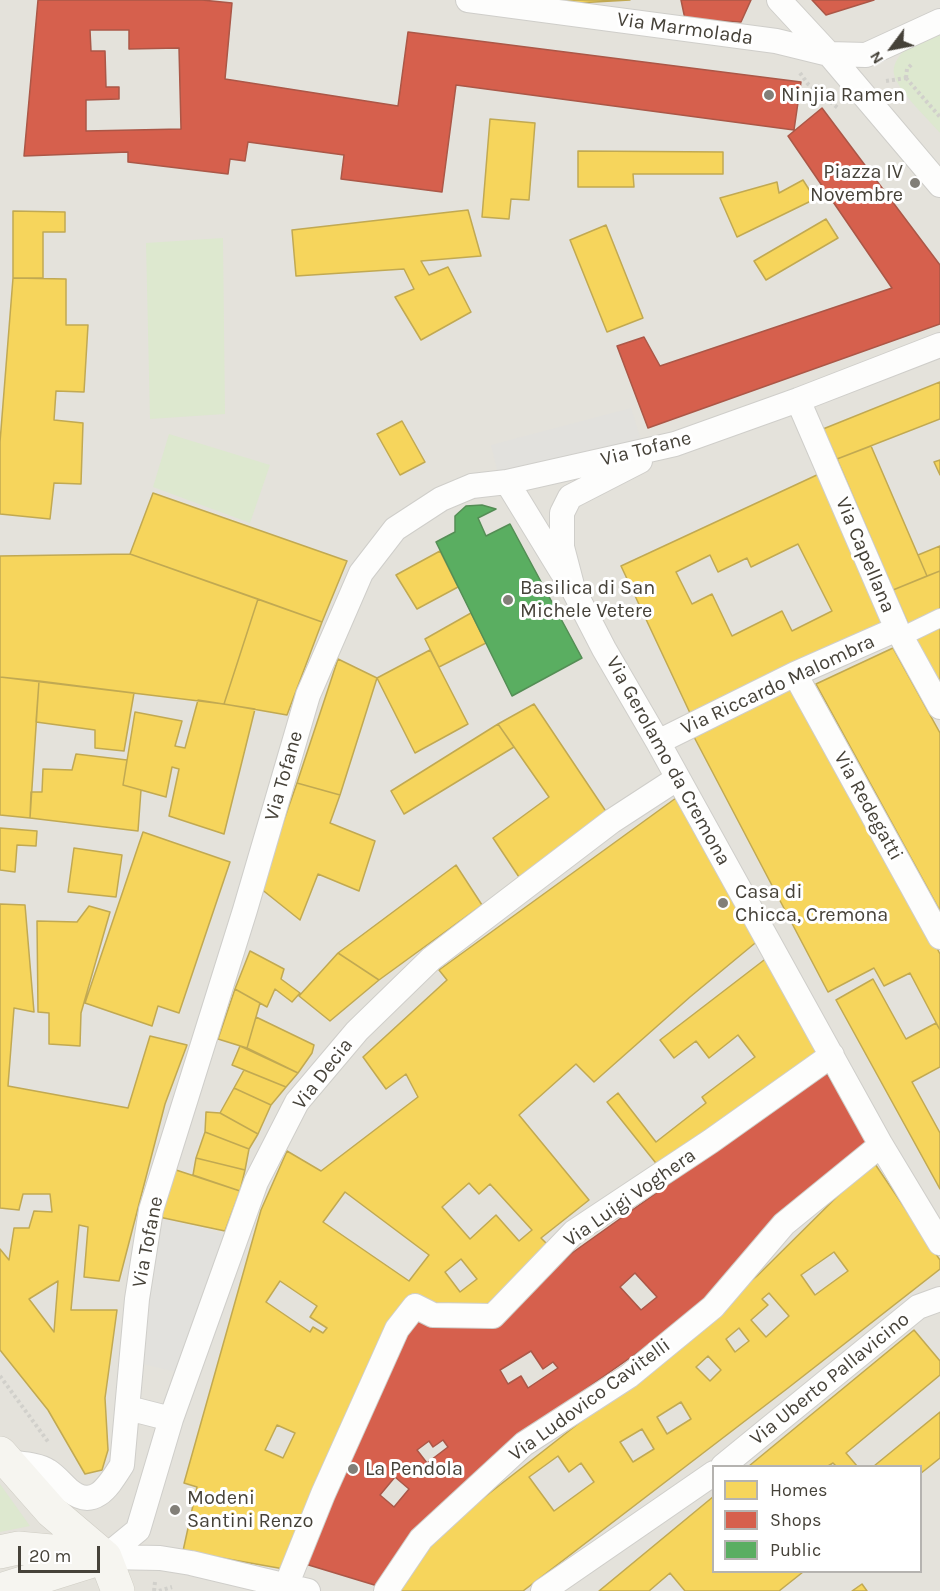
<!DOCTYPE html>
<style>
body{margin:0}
#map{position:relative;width:940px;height:1591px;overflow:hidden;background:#f1f0ec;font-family:Karla,sans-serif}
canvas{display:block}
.legend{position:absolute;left:712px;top:1465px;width:210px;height:108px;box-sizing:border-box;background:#fff;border:2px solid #b5b3b0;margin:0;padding:8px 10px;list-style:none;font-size:18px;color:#464239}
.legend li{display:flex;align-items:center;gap:12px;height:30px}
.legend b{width:30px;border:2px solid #b5b3b0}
.north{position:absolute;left:862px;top:18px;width:60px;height:60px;-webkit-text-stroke:4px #fff;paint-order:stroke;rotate:238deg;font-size:16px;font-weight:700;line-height:24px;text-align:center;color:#464239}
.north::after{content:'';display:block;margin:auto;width:21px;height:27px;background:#464239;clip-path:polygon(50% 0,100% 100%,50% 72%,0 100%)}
.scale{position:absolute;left:18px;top:1546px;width:82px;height:27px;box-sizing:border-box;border:3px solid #464239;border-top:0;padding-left:8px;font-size:18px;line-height:21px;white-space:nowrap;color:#464239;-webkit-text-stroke:4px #fff;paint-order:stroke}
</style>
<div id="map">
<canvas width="940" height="1591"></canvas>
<ul class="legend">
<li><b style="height:16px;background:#f6d55c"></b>Homes</li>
<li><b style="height:16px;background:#d6604d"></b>Shops</li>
<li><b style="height:16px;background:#5aae61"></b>Public</li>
</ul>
<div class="north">N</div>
<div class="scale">20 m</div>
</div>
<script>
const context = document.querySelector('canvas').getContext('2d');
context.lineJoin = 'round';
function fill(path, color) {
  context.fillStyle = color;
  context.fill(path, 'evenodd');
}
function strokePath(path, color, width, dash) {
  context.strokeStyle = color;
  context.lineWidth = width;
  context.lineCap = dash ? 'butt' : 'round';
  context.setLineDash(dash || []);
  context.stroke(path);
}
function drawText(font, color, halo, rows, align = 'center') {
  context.font = font + ' Karla,sans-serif';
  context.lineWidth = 6;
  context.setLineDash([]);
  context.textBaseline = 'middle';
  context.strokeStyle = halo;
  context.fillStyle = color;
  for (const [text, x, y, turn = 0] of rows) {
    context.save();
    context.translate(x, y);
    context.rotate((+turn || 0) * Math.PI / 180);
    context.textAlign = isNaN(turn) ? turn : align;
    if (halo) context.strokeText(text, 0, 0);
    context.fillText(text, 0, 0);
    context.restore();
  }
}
fill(new Path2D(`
 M0,0H940V1591H0ZM714,1466H920V1572H714Z`), '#e4e2db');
fill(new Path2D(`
 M940,35V133C929,120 897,90 894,74C892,64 901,52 909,47C918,41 930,39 940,35Z
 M223,238L225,414L150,419L146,243Z
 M169,434L270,465L250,523L153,487Z
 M0,1484L30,1526L0,1532Z`), '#dde8cf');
fill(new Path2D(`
 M631,408L642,443L500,482L491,445Z
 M159,1217L224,1235L181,1373L139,1363Z`), '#e2e1dd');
const homes = new Path2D(`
 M555,0H630L559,4Z
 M490,119L535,123L529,200L511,199L509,219L482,217Z
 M578,151L723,152V174H633L634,187H578Z
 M803,180L815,199L737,237L720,198L777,182L779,193Z
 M468,210L481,256L421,261L429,275L448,267L471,312L421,340L395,297L414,289L404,269L296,276L292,230Z
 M13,211L65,212V232H43V278H13Z
 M826,219L838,238L766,280L754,261Z
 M606,225L643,318L607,332L570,240Z
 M13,278L66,279V325H88L84,392L56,391L54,420L83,423L81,484L54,483L50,519L0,514V442Z
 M940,382V419L837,459L823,429Z
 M402,421L425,462L400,475L377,434Z
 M871,446L927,576L893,590L837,459Z
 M940,460V475L934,462Z
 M819,474L888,622L690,713L621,566ZM798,544L832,611L792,631L782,611L732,636L712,594L692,604L676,572L710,555L718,572L747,558L751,567Z
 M153,493L347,561L322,622L130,554Z
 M940,546V571L927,576L918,555Z
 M440,551L458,587L417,609L396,575Z
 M130,554L258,599L224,704L0,677V556Z
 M940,571V614L910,628L893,590Z
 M258,599L322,622L287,715L224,704Z
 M471,613L486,643L439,667L425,639Z
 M940,626V683L915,638Z
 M893,648L940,733V911L816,684Z
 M430,650L468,724L415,753L377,678Z
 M338,659L377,678L340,795L297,783Z
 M0,677L39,681L30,818L0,815Z
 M39,681L134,693L124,751L95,748V730L36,722Z
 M797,681L940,954V1030L910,973L884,986L874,968L828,992L693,735Z
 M198,700L255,709L224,834L169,816L179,769L172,767L166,797L123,785L135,712L182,721L175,746L185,748Z
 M534,704L607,813L519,877L493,838L549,797L498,724Z
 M498,724L514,747L404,814L391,791Z
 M76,754L127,760L123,785L141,790L138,831L30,818L31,792H42L43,769L72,770Z
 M297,783L340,795L330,823L375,841L359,891L318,874L300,920L260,888Z
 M676,798L760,939L690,997L594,1082L576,1064L519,1115L589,1200L541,1238L549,1246L489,1308L437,1311L386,1334L284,1569L183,1551L197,1487L184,1483L261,1210L287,1151L321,1171L418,1097L406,1074L386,1089L363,1057L447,980L439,970ZM469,1183L479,1194L490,1184L532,1230L519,1241L496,1215L470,1239L442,1207ZM345,1192L429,1255L409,1281L323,1222ZM461,1259L477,1279L460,1292L445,1272ZM280,1281L317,1306L310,1317L327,1328L323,1333L313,1327L310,1332L266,1302ZM277,1425L295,1433L283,1458L265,1450Z
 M0,828L37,831L36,846L17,845L15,872L0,870Z
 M143,832L230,862L179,1013L158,1006L152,1026L85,1003Z
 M74,848L122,855L116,897L68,892Z
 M456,865L482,905L379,980L338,953Z
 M0,904L25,905L34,1012L14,1008L8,1086L128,1108L150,1036L187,1045L165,1104L119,1281L84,1277L88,1227L79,1225L71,1310H117L105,1398L108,1450L102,1470L85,1474L48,1410L0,1350V1249L9,1260L14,1228H29L34,1211L52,1212L50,1194H23L19,1210L0,1208ZM58,1281L54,1332L29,1299Z
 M89,906L110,912L81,1013L80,1046L49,1044V1013L38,1012L37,921L77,922Z
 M250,951L284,969L281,979L300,993L292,1002L275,989L267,1007L235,989Z
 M338,953L379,980L330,1021L299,996Z
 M768,957L817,1052L663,1172L607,1102L618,1093L656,1142L706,1103L702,1097L755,1057L738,1035L709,1058L696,1041L674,1058L660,1040Z
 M873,979L906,1039L936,1023L940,1030V1067L912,1082L940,1133V1189L836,1000Z
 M235,989L260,1003L247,1048L218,1039Z
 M256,1017L314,1045L312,1053L298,1073L247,1048Z
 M240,1046L298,1073L286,1087L232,1065Z
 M244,1070L286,1087L271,1105L234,1088Z
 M234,1088L271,1105L258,1134L220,1113Z
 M206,1112L220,1113L258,1134L249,1149L205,1132Z
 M205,1132L249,1149L245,1170L196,1158Z
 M196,1158L245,1170L240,1191L193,1175Z
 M873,1161L940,1260V1269L788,1388L523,1591H398L436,1535L611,1398L757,1276ZM834,1252L848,1271L815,1295L801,1275ZM769,1293L789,1316L766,1337L751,1320L768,1305L762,1299ZM739,1328L749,1341L735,1352L726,1339ZM708,1356L721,1370L710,1381L696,1367ZM681,1402L691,1419L667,1434L657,1417ZM642,1429L654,1449L633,1462L620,1442ZM558,1456L569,1472L581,1463L594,1482L554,1511L529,1477Z
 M173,1169L240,1191L225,1231L159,1217Z
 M914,1330L940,1361V1375L846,1453L857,1466H836L833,1463L828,1466H749Z
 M940,1412V1458L920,1474V1466H874Z
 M714,1496V1572H803L779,1591H685L670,1573L649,1591H599Z
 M862,1584L867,1591H852Z`);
fill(homes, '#f6d55c');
strokePath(homes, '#c1a952', 1.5);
const shops = new Path2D(`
 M38,0H202L232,3L225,79L398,106L408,32L801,82L794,130L456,85L442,192L341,179L344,155L248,142L245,161L230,159L228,174L128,162V152L24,156ZM90,30H129V49L179,48L181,129L86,131V100L119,99V87H106L105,51H91Z
 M681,0H751L741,22L685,19Z
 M812,0H874L826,15Z
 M822,108L940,265V324L648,428L617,346L644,337L660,366L892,288L788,136Z
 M826,1072L872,1145L723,1287L681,1322L526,1431L381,1587L302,1563L412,1319H499L572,1253ZM635,1273L657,1297L641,1310L620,1287ZM531,1351L543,1369L553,1362L558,1368L528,1388L521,1376L508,1384L500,1370ZM443,1440L448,1447L427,1463L417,1450L429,1441L433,1447ZM395,1477L409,1489L394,1507L380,1495Z`);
fill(shops, '#d6604d');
strokePath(shops, '#ab5747', 1.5);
const public = new Path2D(`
 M482,505L496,509L478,518L486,536L510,524L582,658L512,696L436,542L455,532V516L466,506Z`);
fill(public, '#5aae61');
strokePath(public, '#548e55', 1.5);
const pedestrian = new Path2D(`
 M901,637L940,618`);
const minor = new Path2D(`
 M468,0L776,41L829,54L866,55L940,21
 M779,0L829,54L940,185
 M798,400L897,629L940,707
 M640,461L570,497L562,513V547L573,589L604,649L658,742L881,1145L940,1243
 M507,482L562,572
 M795,674L940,937
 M658,742L795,674L897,629
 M128,1408L171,1419
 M7,1462C19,1464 38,1464 48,1471C56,1476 62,1484 69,1490C95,1511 109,1485 122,1465L137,1299L151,1210L245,910L308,695L361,573L395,529L441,499L472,486L507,482L675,444L798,400L940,345
 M723,1466L918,1307L940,1299
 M105,1557L138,1530L171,1419L256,1182L297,1102L357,1031L431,959L612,821L678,778
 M105,1557L160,1558L191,1563L308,1591
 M286,1586L323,1494L397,1329L415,1306L433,1315L493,1316L574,1232L711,1141L832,1055
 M386,1591L421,1539L524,1444L629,1376L713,1307L784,1224L881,1145
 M543,1591L714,1473`);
const secondary = new Path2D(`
 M0,1453L52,1512L105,1557
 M0,1552L18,1548L95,1555
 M105,1557L118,1591
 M0,1590L105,1557`);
strokePath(pedestrian, '#cfceca', 20);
strokePath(minor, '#cfceca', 26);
strokePath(secondary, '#cfcdc4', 34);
strokePath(new Path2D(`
 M800,73L808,84L838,108
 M906,78L940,117
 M906,78L907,69L913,63
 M886,81L906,78
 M0,1376L49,1443
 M154,1591L155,1582
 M159,1591L172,1587`), '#d1d0cb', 4, [3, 3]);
strokePath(pedestrian, '#fdfdfc', 18);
strokePath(minor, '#fdfdfc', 24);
strokePath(secondary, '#f6f5f0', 33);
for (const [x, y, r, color] of [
 [769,95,6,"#827f78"],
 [915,183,6,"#827f78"],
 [508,600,6,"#827f78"],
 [723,903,6,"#827f78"],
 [353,1469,6,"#827f78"],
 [175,1510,6,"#827f78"]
]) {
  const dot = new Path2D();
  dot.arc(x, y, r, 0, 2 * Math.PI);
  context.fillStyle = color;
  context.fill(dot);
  strokePath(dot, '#fff', 2);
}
drawText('20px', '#464239', '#fff', [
 ["Via Marmolada",685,29,8],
 ["Via Tofane",646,449,-14],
 ["Via Capellana",865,555,67],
 ["Via Riccardo Malombra",778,685,-25],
 ["Via Gerolamo da Cremona",668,761,61],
 ["Via Tofane",284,776,-74],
 ["Via Redegatti",868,806,61],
 ["Via Decia",323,1074,-52],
 ["Via Luigi Voghera",630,1198,-35],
 ["Via Tofane",148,1242,-79],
 ["Via Uberto Pallavicino",830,1379,-39],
 ["Via Ludovico Cavitelli",590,1400,-36]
]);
drawText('20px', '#464239', '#fff', [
 ["Ninjia Ramen",781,95],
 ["Piazza IV",903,172,"right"],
 ["Novembre",903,195,"right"],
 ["Basilica di San",520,588],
 ["Michele Vetere",520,611],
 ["Casa di",735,892],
 ["Chicca, Cremona",735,915],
 ["La Pendola",365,1469],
 ["Modeni",187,1498],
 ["Santini Renzo",187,1521]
], 'left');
</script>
